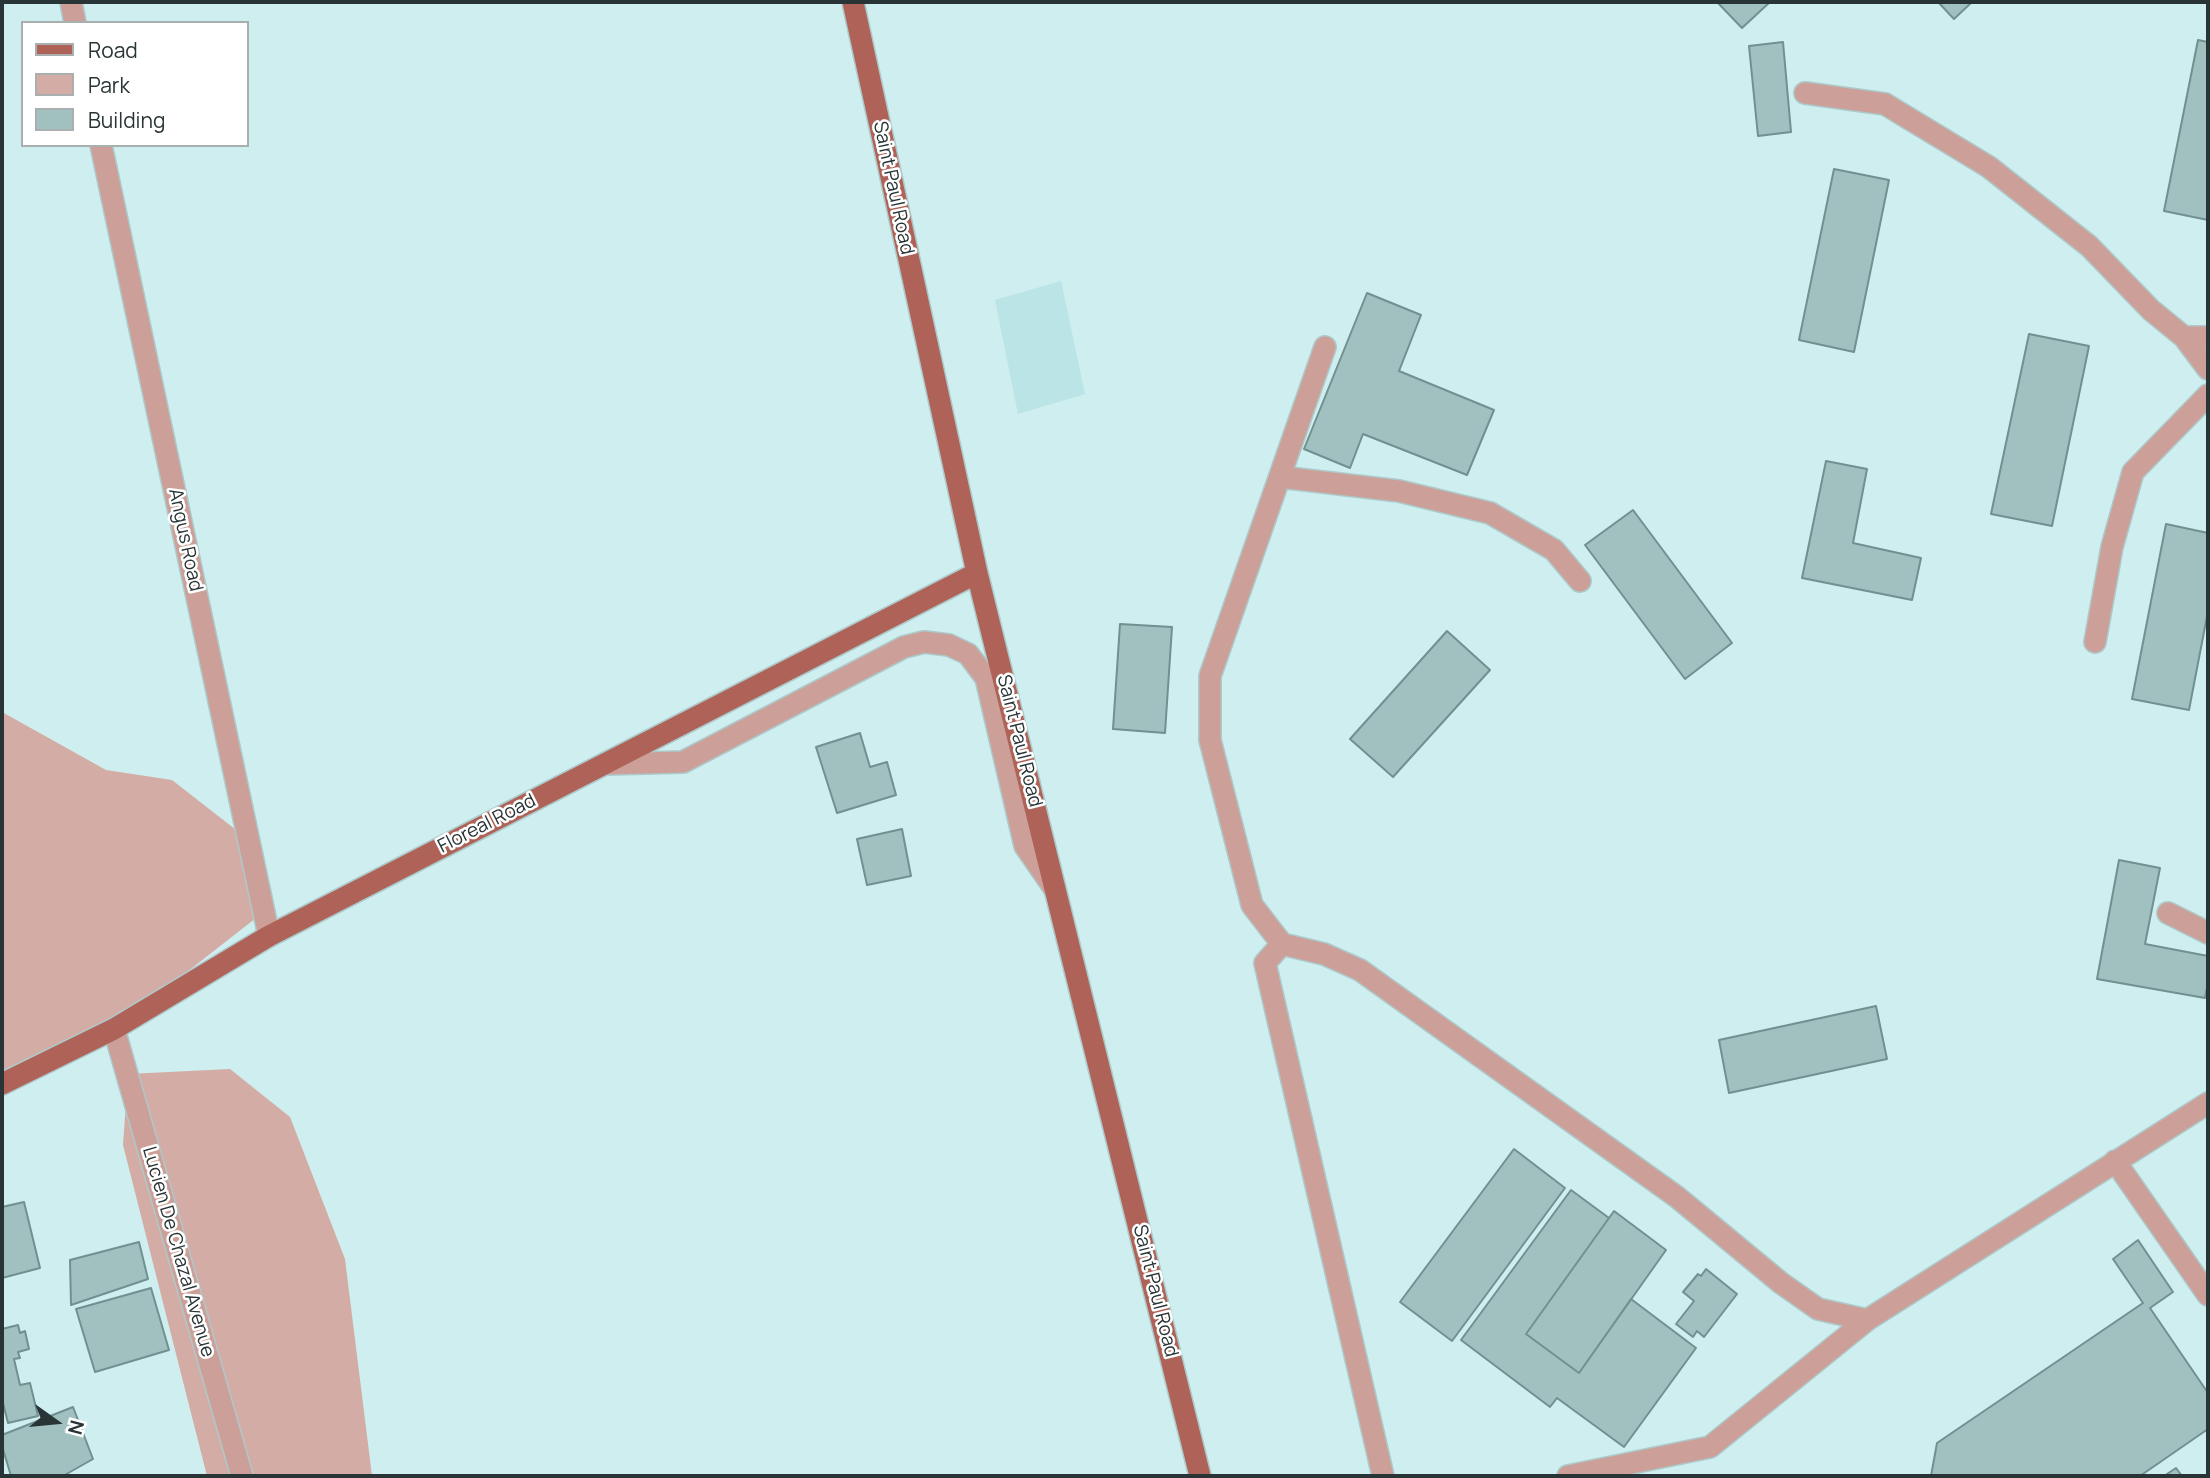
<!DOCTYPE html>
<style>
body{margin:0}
#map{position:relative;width:2210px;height:1478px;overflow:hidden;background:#ceeeef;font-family:Manrope,sans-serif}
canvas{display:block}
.frame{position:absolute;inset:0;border:4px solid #283435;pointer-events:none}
.legend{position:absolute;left:21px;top:21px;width:228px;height:126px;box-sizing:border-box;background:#fff;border:2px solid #a9aeae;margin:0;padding:9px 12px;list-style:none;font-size:21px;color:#283435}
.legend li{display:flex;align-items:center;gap:14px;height:35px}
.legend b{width:35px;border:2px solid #a9aeae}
.north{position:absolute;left:21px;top:1387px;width:70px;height:70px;-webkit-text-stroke:5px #fff;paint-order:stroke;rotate:105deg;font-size:19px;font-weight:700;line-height:28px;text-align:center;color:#283435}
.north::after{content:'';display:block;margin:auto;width:24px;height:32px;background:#283435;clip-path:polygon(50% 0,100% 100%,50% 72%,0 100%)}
</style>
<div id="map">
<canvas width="2210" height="1478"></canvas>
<div class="frame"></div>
<ul class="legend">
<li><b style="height:9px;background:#af6358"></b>Road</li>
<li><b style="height:19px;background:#d4aca6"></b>Park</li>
<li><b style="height:19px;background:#a1c1c1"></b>Building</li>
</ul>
<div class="north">N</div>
</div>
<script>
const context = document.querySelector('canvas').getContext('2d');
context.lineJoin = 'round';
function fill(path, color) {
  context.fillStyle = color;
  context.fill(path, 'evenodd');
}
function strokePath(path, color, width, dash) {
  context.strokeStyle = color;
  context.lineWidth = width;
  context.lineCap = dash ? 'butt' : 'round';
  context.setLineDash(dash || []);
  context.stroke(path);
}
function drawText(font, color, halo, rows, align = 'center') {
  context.font = font + ' Manrope,sans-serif';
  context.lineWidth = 5;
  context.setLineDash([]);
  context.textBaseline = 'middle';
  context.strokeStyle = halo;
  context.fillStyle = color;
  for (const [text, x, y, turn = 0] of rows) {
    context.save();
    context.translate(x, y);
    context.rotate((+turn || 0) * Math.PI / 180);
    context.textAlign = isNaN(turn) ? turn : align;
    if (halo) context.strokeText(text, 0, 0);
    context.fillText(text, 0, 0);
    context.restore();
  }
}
fill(new Path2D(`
 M1061,281L1085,394L1018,414L995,300Z`), '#bae4e5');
fill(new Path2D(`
 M2,712L106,770L172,780L249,840L256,918L114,1029L2,1077Z
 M230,1069L290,1117L345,1259L372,1476H207L123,1145L128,1074Z`), '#d4aca6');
const building = new Path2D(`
 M1717,2H1770L1742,28Z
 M1938,2H1972L1954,19Z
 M2198,40L2208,42V220L2164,211Z
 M1783,42L1791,132L1758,136L1749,46Z
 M1834,169L1889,180L1854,352L1799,340Z
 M1367,293L1421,315L1399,371L1494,410L1467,475L1363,434L1350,468L1304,449Z
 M2029,334L2089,346L2052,526L1991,514Z
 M1826,461L1867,469L1853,543L1921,558L1912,600L1802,578Z
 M1633,510L1732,643L1685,679L1585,545Z
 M2166,524L2208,533V611L2189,710L2132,699Z
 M1120,624L1172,627L1165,733L1113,729Z
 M1447,631L1490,670L1393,777L1350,739Z
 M860,733L870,767L887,762L896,795L837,813L816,747Z
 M902,829L911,876L867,885L857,839Z
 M2119,860L2160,868L2145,944L2208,956V983L2205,998L2097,979Z
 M1876,1006L1887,1059L1729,1093L1719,1040Z
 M1514,1149L1565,1188L1452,1341L1400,1302Z
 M1571,1190L1609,1218L1526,1334L1579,1373L1631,1299L1696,1348L1624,1447L1557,1398L1550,1407L1461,1340Z
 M24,1202L40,1268L2,1278V1207Z
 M1614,1211L1666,1250L1579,1373L1526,1334Z
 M2138,1240L2173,1292L2150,1308L2208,1393V1429L2140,1476H1931L1937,1443L2143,1303L2113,1259Z
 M139,1242L148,1279L71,1305L70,1260Z
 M1706,1269L1737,1294L1704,1337L1697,1331L1693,1337L1676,1324L1694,1301L1683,1292L1698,1274L1701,1276Z
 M151,1288L169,1350L95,1372L76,1309Z
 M18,1325L20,1333L25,1331L29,1349L18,1352L20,1358L14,1359L20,1385L30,1383L38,1416L8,1423L2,1399V1329Z
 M73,1407L93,1459L63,1476H11L2,1446V1435Z
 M2176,1468L2182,1476H2164Z`);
fill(building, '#a1c1c1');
strokePath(building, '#719090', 2);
const minor = new Path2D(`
 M71,2L75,23
 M1805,93L1885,104L1989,167L2089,246L2151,310L2184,337H2208
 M101,145L269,936
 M2184,337L2208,369
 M1325,347L1210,676V740L1252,905L1282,944L1324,954L1360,970L1677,1197L1781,1283L1818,1309L1867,1320
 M1280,477L1399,491L1490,513L1554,550L1580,581
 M2095,642L2112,547L2133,472L2208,395
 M606,764L683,762L904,647L924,642L949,645L968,654L986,678L1025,846L1054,888
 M2168,913L2208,933
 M1282,944L1265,963L1383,1476
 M114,1029L242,1476
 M2115,1161L2208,1295
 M1568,1476L1710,1447L1867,1320L2208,1103`);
const major = new Path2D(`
 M853,2L977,573L1200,1476
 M2,1084L114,1029L269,936L977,573`);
strokePath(minor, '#adc9ca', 24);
strokePath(major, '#adc9ca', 24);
strokePath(minor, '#cca099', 21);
strokePath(major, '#af6358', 21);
drawText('19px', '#283435', '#fff', [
 ["Saint Paul Road",893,188,78],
 ["Angus Road",185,540,78],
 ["Saint Paul Road",1019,741,76],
 ["Floreal Road",487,824,-27],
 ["Lucien De Chazal Avenue",178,1252,74],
 ["Saint Paul Road",1155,1291,76]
]);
</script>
